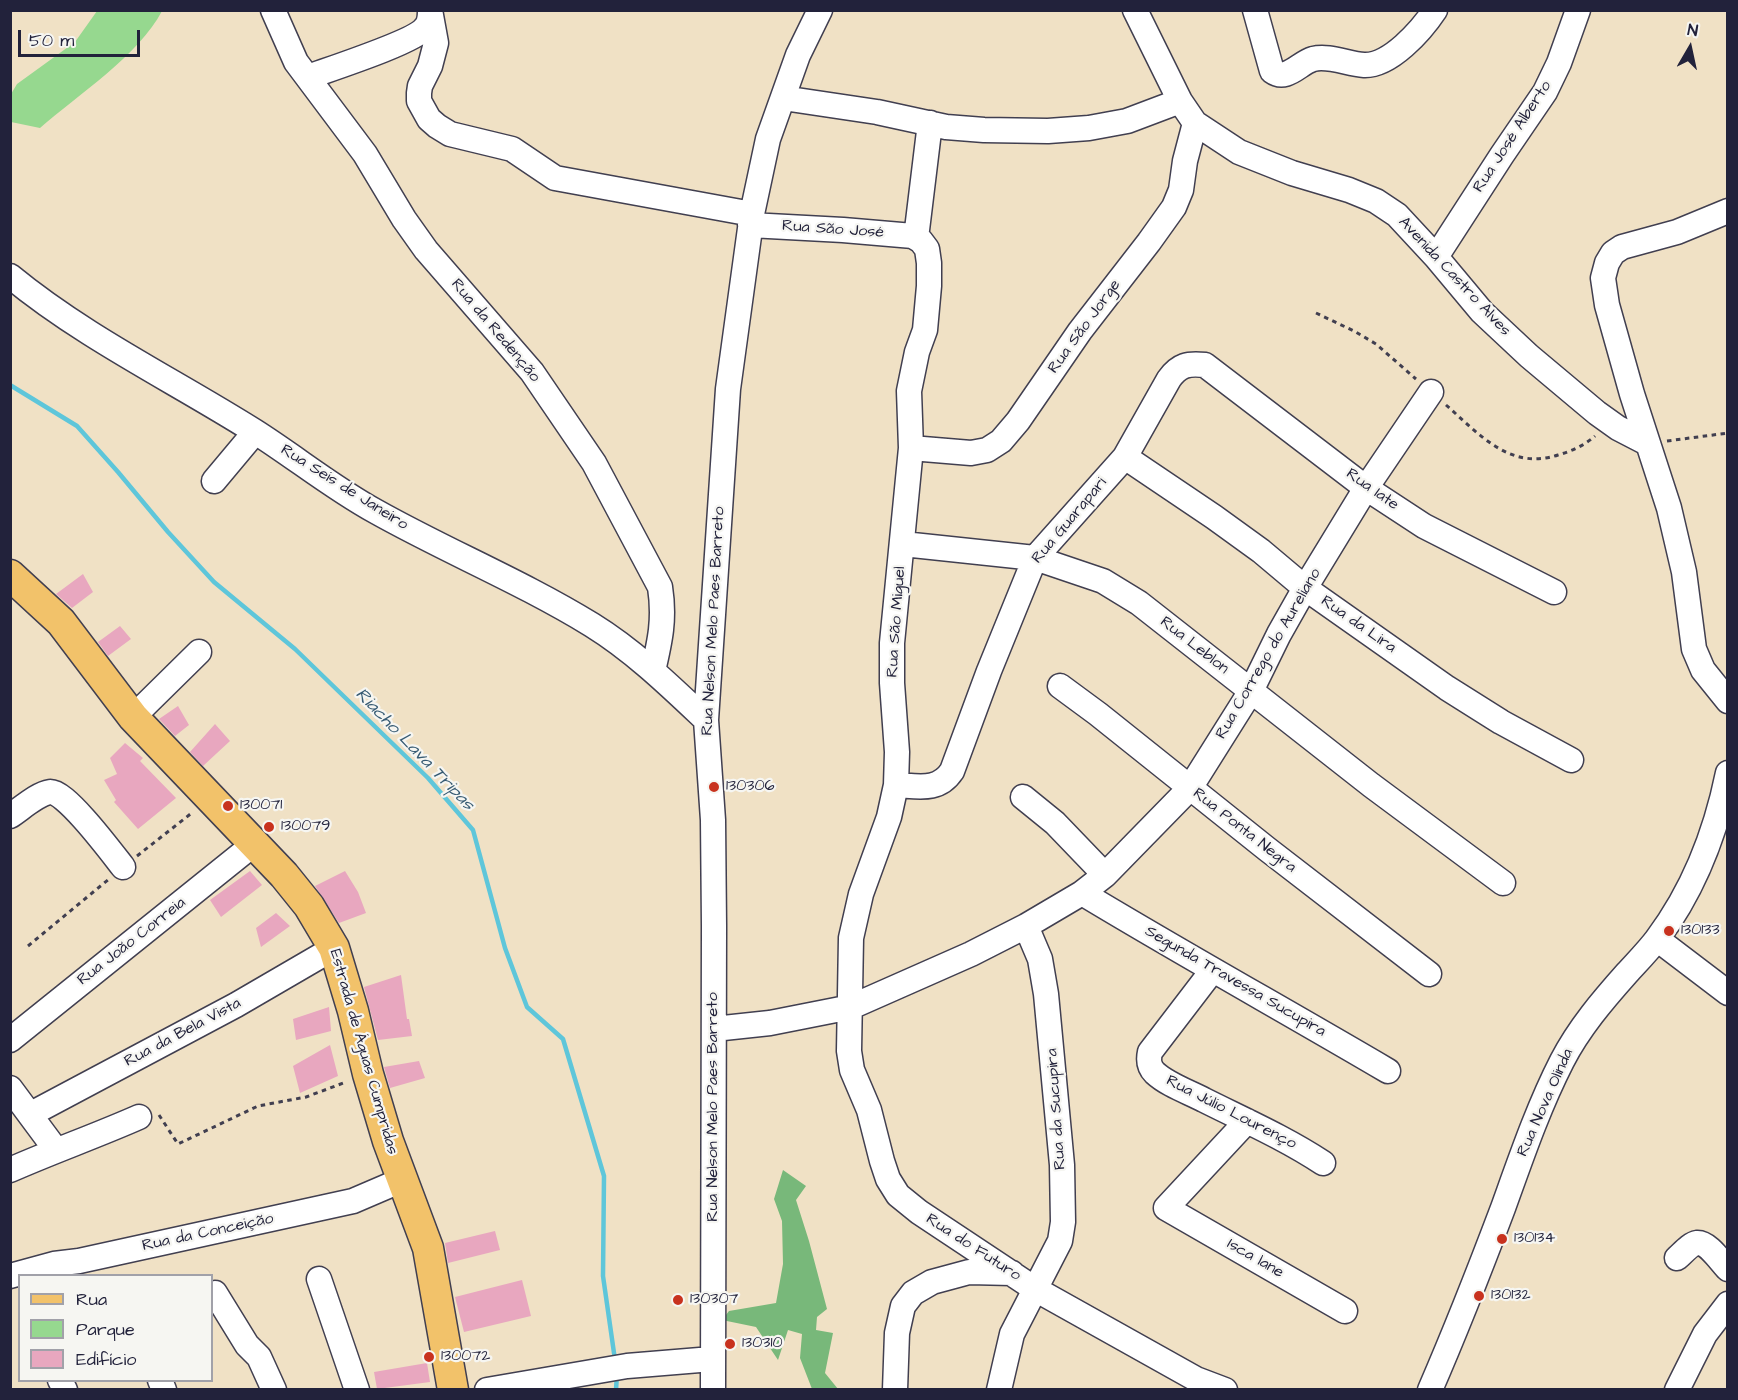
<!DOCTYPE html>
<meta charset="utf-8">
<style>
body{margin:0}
#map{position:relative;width:1738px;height:1400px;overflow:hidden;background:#f0e1c5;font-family:"Architects Daughter",sans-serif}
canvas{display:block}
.frame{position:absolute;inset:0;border:12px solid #22223b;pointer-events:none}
.legend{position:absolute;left:18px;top:1274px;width:195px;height:108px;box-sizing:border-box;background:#f6f6f2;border:2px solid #a1a1a9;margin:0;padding:8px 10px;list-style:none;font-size:18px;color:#22223b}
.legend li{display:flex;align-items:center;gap:12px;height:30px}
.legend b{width:30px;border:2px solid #a1a1a9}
.north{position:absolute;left:1660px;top:18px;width:60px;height:60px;-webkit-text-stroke:4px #f6f6f2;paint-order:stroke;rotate:9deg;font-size:16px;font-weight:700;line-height:24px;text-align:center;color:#22223b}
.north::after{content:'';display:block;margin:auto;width:21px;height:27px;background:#22223b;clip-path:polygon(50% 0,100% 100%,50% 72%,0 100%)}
.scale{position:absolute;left:18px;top:30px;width:122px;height:27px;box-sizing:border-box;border:3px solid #22223b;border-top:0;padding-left:8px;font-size:18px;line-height:21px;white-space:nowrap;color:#22223b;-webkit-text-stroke:4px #f6f6f2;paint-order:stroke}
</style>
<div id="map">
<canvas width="1738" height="1400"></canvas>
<div class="frame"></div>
<ul class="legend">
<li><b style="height:8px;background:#f2c26a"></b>Rua</li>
<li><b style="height:16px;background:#96d88f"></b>Parque</li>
<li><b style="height:16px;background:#e8a7bf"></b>Edifício</li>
</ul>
<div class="north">N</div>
<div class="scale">50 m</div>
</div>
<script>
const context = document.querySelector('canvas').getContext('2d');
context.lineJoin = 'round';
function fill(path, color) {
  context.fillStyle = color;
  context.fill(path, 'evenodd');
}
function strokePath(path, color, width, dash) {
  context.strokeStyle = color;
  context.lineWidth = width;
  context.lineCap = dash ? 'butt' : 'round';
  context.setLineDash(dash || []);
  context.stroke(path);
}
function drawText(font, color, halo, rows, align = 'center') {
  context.font = font + ' "Architects Daughter",sans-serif';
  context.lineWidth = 4.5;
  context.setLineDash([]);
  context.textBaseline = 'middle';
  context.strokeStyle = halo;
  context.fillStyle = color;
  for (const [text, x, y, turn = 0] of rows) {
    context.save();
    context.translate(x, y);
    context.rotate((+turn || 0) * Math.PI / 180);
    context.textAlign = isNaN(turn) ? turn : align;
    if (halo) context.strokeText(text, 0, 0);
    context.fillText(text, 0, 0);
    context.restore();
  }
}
fill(new Path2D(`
 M97,11H162C139,55 78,95 40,128L11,122V94L17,84L75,42Z`), '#96d88f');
fill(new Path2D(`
 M783,1170L806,1186L796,1200L809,1241L827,1309L817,1317L816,1330L833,1333L825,1373L838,1389H812L800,1358L802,1334L788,1330L778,1360L756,1327L722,1320L729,1311L776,1303L783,1264L782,1221L774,1199Z`), '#78b87a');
strokePath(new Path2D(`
 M10,385L77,426L118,472L168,532L214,582L295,649L428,778L473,830L505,948L527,1007L563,1039L604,1176L603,1276L615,1360
 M616,1390L617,1374`), '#5ec6da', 4.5);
fill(new Path2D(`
 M83,574L93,592L72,608L56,594Z
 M120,626L131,639L108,656L98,642Z
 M178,706L189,725L175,736L159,719Z
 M215,724L230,741L203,766L190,752Z
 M125,743L143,758L140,761L176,798L138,829L114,802L116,800L104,780L117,774L110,758Z
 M250,871L262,885L221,917L210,900Z
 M345,871L358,892L366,913L339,923L315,886Z
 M276,913L290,926L261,947L256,928Z
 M401,975L407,1019H409L412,1036L378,1040L364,987Z
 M329,1007L331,1031L296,1040L293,1019Z
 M330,1045L338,1076L300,1093L293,1066Z
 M419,1061L425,1078L390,1088L384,1067Z
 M495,1231L500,1250L448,1263L445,1243Z
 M522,1280L531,1316L464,1332L455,1297Z
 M427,1363L430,1382L377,1389L374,1372Z`), '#e8a7bf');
const minor = new Path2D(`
 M273,10L296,62L365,154L404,219L426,250L532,372L594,463L660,587C665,619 660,641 653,671
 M430,10L436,43L430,66L420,86L419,93V101L429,119L437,126L450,134L512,149L555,178L752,214
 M1135,10L1180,101L1195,123L1239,152L1292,173L1349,190L1376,201L1397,215L1436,257L1482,312L1529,356L1597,413L1618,428L1647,443
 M1255,10L1272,71C1287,82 1299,63 1313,59C1329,55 1348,64 1364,65C1390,66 1421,31 1435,10
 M308,77C330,69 414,42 425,28C430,23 430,17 430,10
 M783,98L877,112L946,127L984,130L1048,131L1089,128L1127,121L1180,101
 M1728,211L1677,232L1622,247L1613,253L1607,263L1603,278L1607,305L1632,394L1669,508L1684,572L1694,649L1703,670L1728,701
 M750,225L843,230L913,236L921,241L927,249L929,263V286L925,330L917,352L909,391L911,448L892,643V683L897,752L896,785L889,817L861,894L851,938L849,1051L852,1070L869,1110L882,1161L888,1179L898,1195L919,1212L1035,1289L1196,1379L1225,1390
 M916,238L930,123
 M1436,257L1502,155L1545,92L1559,63L1578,10
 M10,276C84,337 173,380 254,431C295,457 333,488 375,511C446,551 522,582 592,625C634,651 670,686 706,720
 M911,448L971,453L987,450L1001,441L1018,421L1080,331L1149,242L1174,207L1181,190L1185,161L1195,123
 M1125,457L1214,517L1261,551L1305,588L1447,688L1501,722L1571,760
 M214,481L255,432
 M903,544L1035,558L1103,581L1139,603L1371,785L1503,883
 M1060,686L1098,714L1267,849L1429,974
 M133,717L199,652
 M896,785C918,786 938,792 952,771L989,671L1035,558L1125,457L1169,379C1179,365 1188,363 1205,365L1366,488L1424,526L1554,592
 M1023,797L1055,823L1105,875
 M10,816C21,809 37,794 50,792C65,790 112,853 123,867
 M1082,893C1183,954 1286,1011 1388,1071
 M1657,939L1728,993
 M1212,971L1150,1052C1148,1061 1149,1067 1155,1073C1168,1085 1189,1092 1204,1100C1244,1120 1285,1138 1323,1163
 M714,1029L770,1023L851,1007L971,954L1026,926L1082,893L1105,875L1190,788L1251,691L1279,634L1305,588L1366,488L1431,392
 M10,1040L254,844
 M10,1088L56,1150
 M31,1114L236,1005L334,948
 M1247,1121L1166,1208L1345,1311
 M10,1170C53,1151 96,1136 139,1117
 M1677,1258C1682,1254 1690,1244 1697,1243C1708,1242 1721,1262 1728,1269
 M10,1276L54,1264L79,1261L353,1201L402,1180
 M319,1279L357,1390
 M215,1293L247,1345L259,1357L274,1390
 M60,1380L65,1390
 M160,1380L164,1390
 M487,1390L627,1366L712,1359
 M713,1390L714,926L713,820L706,720L728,389L752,214L768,139L798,55L820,10
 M895,1390L897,1333L903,1306L913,1293L932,1282L969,1272L1012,1273
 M999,1390L1012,1334L1060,1241L1063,1222L1062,1165L1046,994L1040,959L1026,926
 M1430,1390C1456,1330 1480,1269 1503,1208C1521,1158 1538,1108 1562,1061C1579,1028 1603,1000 1627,973C1637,962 1648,951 1657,939C1693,891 1716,832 1728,773
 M1677,1390L1705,1334L1728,1304`);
const major = new Path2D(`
 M10,575L61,622L133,717L284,875L309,906L334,948L353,1011L368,1074L388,1141L428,1248L453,1390`);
strokePath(minor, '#413f50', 27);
strokePath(major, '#413f50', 33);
strokePath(new Path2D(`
 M1316,313L1354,331L1376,344L1416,379
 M1446,405C1479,434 1510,471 1558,455C1572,451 1585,445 1595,436
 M1667,441L1728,433
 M137,856L193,812
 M28,946L109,879
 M159,1115L178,1144L258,1106L306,1097L346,1082`), '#413f50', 3, [4.5, 4.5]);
strokePath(minor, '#fff', 24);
strokePath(major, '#f2c26a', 30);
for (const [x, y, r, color] of [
 [714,787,6,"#c8321e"],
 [228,806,6,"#c8321e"],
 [269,827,6,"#c8321e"],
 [1669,931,6,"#c8321e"],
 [1502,1239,6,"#c8321e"],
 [1479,1296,6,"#c8321e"],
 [678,1300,6,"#c8321e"],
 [730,1344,6,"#c8321e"],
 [429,1357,6,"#c8321e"]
]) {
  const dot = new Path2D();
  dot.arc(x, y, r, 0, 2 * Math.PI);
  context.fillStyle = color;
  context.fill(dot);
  strokePath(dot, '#f6f6f2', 2);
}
drawText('16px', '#22223b', '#f6f6f2', [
 ["Rua José Alberto",1513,137,-57],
 ["Rua São José",833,230,4],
 ["Avenida Castro Alves",1454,277,47],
 ["Rua São Jorge",1085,327,-54],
 ["Rua da Redenção",495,331,50],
 ["Rua Seis de Janeiro",344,488,32],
 ["Rua Iate",1372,490,35],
 ["Rua Guarapari",1070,521,-50],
 ["Rua Nelson Melo Paes Barreto",714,621,-87],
 ["Rua São Miguel",897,622,-86],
 ["Rua da Lira",1358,625,35],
 ["Rua Leblon",1194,646,38],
 ["Rua Corrego do Aureliano",1269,654,-60],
 ["Rua Ponta Negra",1244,831,38],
 ["Rua João Correia",132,942,-38],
 ["Segunda Travessa Sucupira",1235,982,30],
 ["Rua da Bela Vista",183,1033,-28],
 ["Estrada de Águas Cumpridas",363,1052,74],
 ["Rua Nova Olinda",1546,1103,-66],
 ["Rua Nelson Melo Paes Barreto",714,1107,-90],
 ["Rua da Sucupira",1057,1109,-94],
 ["Rua Júlio Lourenço",1231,1113,27],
 ["Rua da Conceição",208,1233,-12],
 ["Rua do Futuro",973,1248,33],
 ["Isca lane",1255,1259,30]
]);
drawText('16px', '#22223b', '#f6f6f2', [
 ["130306",726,787],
 ["130071",240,806],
 ["130079",281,827],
 ["130133",1681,931],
 ["130134",1514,1239],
 ["130132",1491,1296],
 ["130307",690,1300],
 ["130310",742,1344],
 ["130072",441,1357]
], 'left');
drawText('italic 18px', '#375b73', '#f6f6f2', [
 ["Riacho Lava Tripas",414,750,46]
]);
</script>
